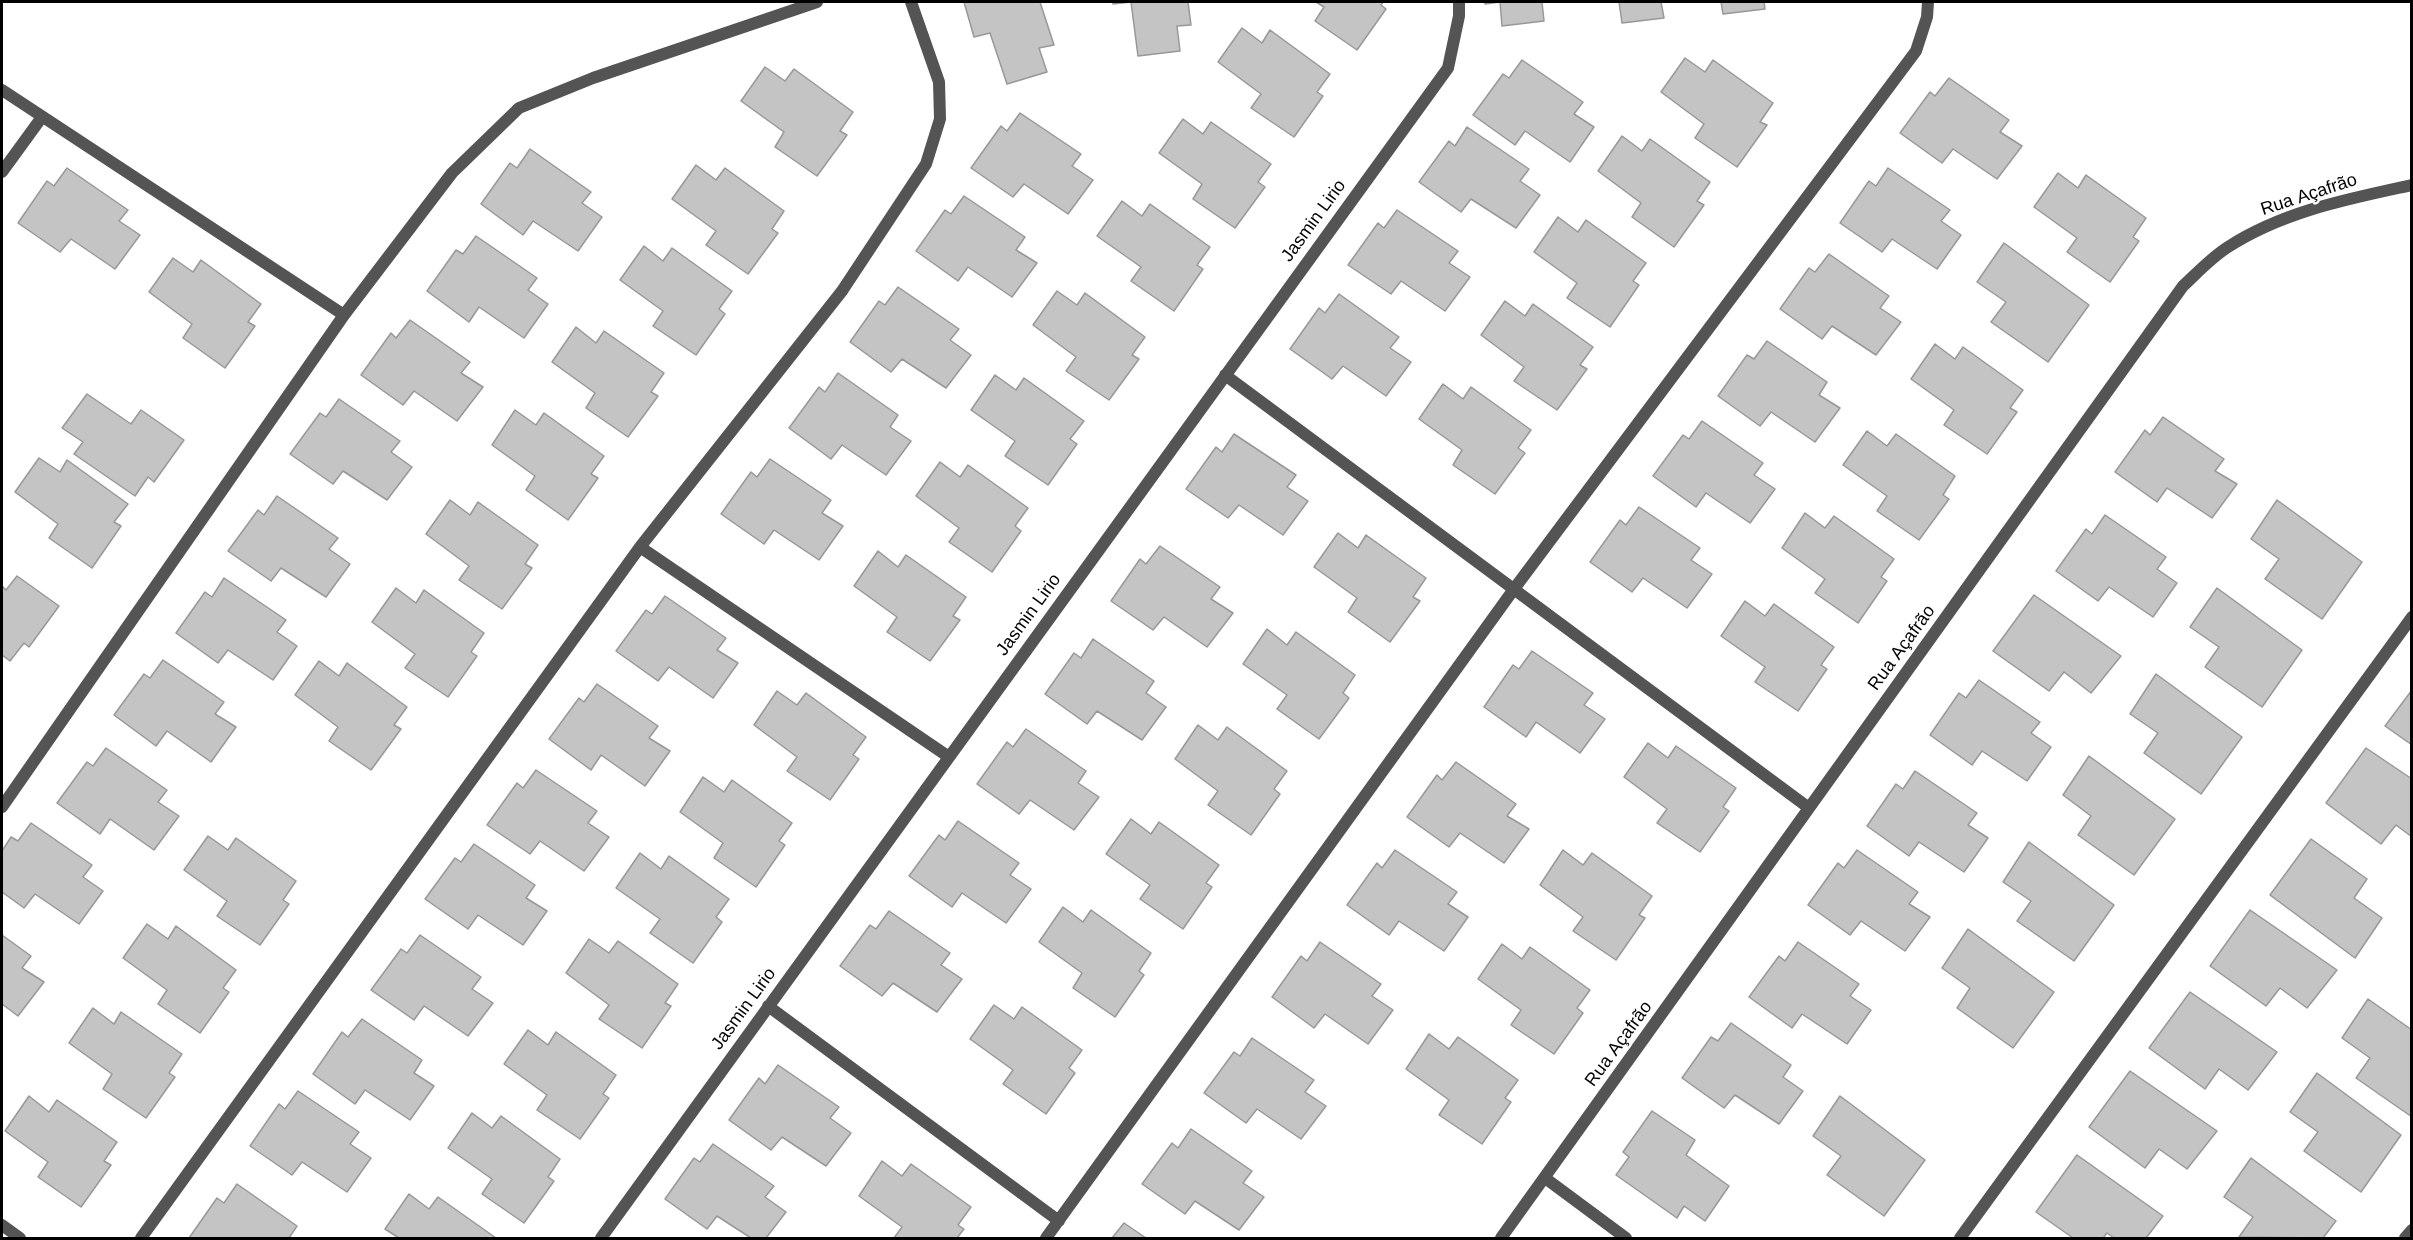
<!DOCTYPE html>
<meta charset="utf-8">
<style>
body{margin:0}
#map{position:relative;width:2413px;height:1240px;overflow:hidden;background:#fff;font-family:Helvetica,sans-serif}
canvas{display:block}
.frame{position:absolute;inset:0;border:3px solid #000;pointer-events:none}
</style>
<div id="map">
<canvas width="2413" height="1240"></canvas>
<div class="frame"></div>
</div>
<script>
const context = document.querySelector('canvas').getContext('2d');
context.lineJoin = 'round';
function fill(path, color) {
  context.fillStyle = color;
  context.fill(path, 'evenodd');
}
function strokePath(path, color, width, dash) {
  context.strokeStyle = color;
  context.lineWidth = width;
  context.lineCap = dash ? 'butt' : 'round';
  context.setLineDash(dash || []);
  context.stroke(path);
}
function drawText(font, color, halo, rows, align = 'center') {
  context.font = font + ' Helvetica,sans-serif';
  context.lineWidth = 4.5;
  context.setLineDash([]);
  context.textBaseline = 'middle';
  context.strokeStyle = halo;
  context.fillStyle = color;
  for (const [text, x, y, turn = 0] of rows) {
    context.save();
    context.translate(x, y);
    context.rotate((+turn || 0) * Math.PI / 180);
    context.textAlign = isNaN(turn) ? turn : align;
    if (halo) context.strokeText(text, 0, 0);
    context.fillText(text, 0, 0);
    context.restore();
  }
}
const building = new Path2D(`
 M964,2H1040L1054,45L1039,48L1047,72L1007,84L990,33L974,37Z
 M1113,2H1188L1191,25L1177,26L1180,51L1138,56L1131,2L1113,4Z
 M1316,2H1383L1381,5L1386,9L1357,50L1315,21L1324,7Z
 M1485,2H1542L1544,21L1502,26L1500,2L1485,4Z
 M1619,2H1661L1664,18L1622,23Z
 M1721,2H1764L1765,9L1723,14Z
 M1242,28L1262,43L1270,30L1330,74L1317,92L1323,96L1294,137L1251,108L1261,94L1218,62Z
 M1685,58L1705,72L1713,60L1773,103L1760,122L1767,125L1737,167L1695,138L1704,124L1661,92Z
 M1522,60L1583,102L1574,114L1594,127L1570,162L1525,131L1515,145L1473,115L1503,74L1509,78Z
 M765,67L785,81L794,69L853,112L840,131L847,135L817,176L775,147L784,132L741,101Z
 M1949,78L2009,120L2000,132L2022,146L1997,179L1953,149L1942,163L1900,133L1930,92L1935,96Z
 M1020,113L1081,154L1072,166L1093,180L1068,214L1024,184L1013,197L971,168L1001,126L1007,131Z
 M1183,119L1203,134L1211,122L1271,164L1258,182L1265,187L1235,228L1193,199L1202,184L1159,153Z
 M1467,127L1529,169L1520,181L1540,195L1516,228L1471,199L1461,212L1419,182L1449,141L1455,146Z
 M1622,136L1642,151L1650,139L1710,182L1697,201L1704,205L1674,247L1632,217L1641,203L1598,171Z
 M530,149L591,192L582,203L602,217L578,251L533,221L523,235L481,204L510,163L517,168Z
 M696,165L716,180L725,168L784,211L772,229L778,233L748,274L706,245L716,231L672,199Z
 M67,168L128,210L119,221L140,235L115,269L71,239L60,252L18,223L47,181L54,186Z
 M1888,168L1950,210L1941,221L1961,235L1937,269L1892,239L1882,252L1840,223L1869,181L1876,186Z
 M2058,173L2078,188L2086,175L2146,218L2133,237L2139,241L2110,282L2067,252L2077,238L2034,207Z
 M964,196L1025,237L1016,250L1037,263L1012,297L968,267L958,281L916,251L945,210L951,214Z
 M1122,201L1142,216L1150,204L1210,247L1197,265L1203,269L1174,311L1131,281L1141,267L1097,236Z
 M1397,210L1458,251L1449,263L1470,277L1445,311L1401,281L1391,294L1348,265L1378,223L1384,228Z
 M1558,217L1578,232L1586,220L1646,263L1633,281L1639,285L1610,327L1567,298L1577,283L1534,252Z
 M476,236L537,278L528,290L548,304L524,338L479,307L469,322L427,291L456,250L463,254Z
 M2004,243L2089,305L2048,362L1991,322L2006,302L1977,282Z
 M644,246L663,261L672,248L732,291L719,309L725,314L696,355L653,326L663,311L620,280Z
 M1829,254L1889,296L1880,308L1901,322L1876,355L1832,326L1822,339L1780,309L1809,268L1815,272Z
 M173,258L193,272L201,260L261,304L248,322L255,326L225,368L183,338L192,324L149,292Z
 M898,287L959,329L950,340L971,355L946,388L902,359L891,372L850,342L879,301L885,305Z
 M1057,291L1077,305L1085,293L1145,337L1132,355L1139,359L1109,400L1066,371L1076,357L1033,325Z
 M1339,294L1399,337L1390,348L1411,362L1386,396L1343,366L1332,379L1290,349L1319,308L1325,313Z
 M1505,301L1525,316L1533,304L1593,347L1580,365L1587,369L1557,410L1514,381L1524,367L1481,335Z
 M410,320L470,362L461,373L483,387L457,421L414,391L403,405L361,375L391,333L396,338Z
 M576,327L596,343L604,331L664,373L651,392L658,396L628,437L586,408L595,393L552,362Z
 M1767,341L1827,382L1819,395L1840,408L1815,442L1771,412L1760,426L1718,396L1747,355L1754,359Z
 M1935,344L1955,359L1963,347L2023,390L2010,408L2017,412L1987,454L1944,425L1954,410L1911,379Z
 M838,373L898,415L890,427L911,441L886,475L842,445L831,459L789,428L819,387L825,392Z
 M995,375L1016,390L1024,378L1084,421L1070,439L1077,444L1048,485L1005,456L1015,441L971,410Z
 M1443,384L1463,399L1471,387L1531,430L1518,448L1525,453L1495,494L1453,465L1462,450L1419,419Z
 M87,394L131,424L141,410L184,440L154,482L148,477L135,496L74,454L83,442L62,428Z
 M339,399L400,441L391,452L412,467L387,500L343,471L333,484L290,454L320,413L326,417Z
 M515,410L536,425L544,413L604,456L591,474L598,478L568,520L526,490L535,476L492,445Z
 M2163,417L2224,459L2215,471L2237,484L2212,518L2167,488L2157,502L2115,472L2145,430L2150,435Z
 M1702,421L1763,463L1754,475L1775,489L1750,523L1706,493L1696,507L1653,476L1683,435L1689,439Z
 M1867,431L1887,446L1896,434L1955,476L1943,495L1949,499L1919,540L1877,511L1887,496L1843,465Z
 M1234,434L1296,475L1287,487L1308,501L1283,535L1239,505L1228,518L1186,489L1216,447L1222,452Z
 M39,458L60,472L67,460L128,504L114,522L121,526L92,568L49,538L58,524L15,492Z
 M770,459L831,500L822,513L843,526L819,560L774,530L764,544L721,514L751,472L757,477Z
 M940,462L960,477L968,465L1028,508L1015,526L1021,531L992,572L949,542L959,528L916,496Z
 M277,496L338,538L329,549L350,564L326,597L281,568L271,581L228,551L258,510L264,515Z
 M450,500L470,515L478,502L538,545L525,564L532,568L502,609L459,580L469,566L426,534Z
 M2277,500L2362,562L2322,619L2265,579L2279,559L2251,539Z
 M1639,507L1700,548L1691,560L1712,574L1687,608L1643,578L1632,592L1590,562L1620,520L1626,525Z
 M1805,513L1825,528L1834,516L1894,559L1881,577L1887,581L1858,623L1815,593L1825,579L1782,548Z
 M2105,515L2166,557L2157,569L2177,583L2153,617L2109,587L2098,601L2056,571L2086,529L2092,534Z
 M1338,533L1358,548L1366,535L1426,578L1413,597L1420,601L1390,642L1348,612L1357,598L1314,567Z
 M1160,546L1220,587L1211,599L1233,613L1207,647L1164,617L1153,630L1111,601L1140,559L1146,564Z
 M878,551L898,567L906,555L966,597L953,616L960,620L930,661L887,632L897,617L854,586Z
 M17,576L59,606L29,647L24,643L10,661L2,655V586L6,590Z
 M224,578L286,620L277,632L297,646L273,680L228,650L218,663L176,633L205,592L212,597Z
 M396,588L416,603L424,590L484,633L471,652L477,656L448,697L405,668L415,654L372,622Z
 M2217,588L2302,650L2262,707L2205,667L2219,647L2190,627Z
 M2034,595L2121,656L2091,693L2064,672L2049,691L1993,651Z
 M665,596L726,638L717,650L738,663L713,698L669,667L658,681L616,651L646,610L652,614Z
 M1745,601L1765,616L1774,604L1834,647L1821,665L1827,669L1798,711L1755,682L1765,667L1721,636Z
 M1267,629L1287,645L1296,632L1355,675L1343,693L1349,698L1319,739L1277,709L1287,695L1243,664Z
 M1093,639L1154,681L1146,693L1166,707L1142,740L1097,711L1087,724L1045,694L1074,653L1081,658Z
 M1532,651L1593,693L1584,705L1605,719L1580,753L1536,722L1526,737L1484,707L1513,665L1519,669Z
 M163,660L224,702L215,714L236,727L211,762L167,731L156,746L114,715L144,674L150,678Z
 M319,661L339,676L347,663L407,707L394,725L401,729L371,770L329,741L338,727L295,695Z
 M2156,674L2242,737L2201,794L2144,753L2158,733L2130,714Z
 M1979,680L2040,722L2031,733L2051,747L2027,781L1982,751L1972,765L1930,735L1959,693L1966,698Z
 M597,684L658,726L649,738L670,751L645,786L601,755L591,770L549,739L579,698L584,702Z
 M2412,690V745L2385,726Z
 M777,691L797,705L806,693L866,737L853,755L859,759L830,800L787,771L797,757L754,725Z
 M1198,725L1218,740L1227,727L1287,771L1274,789L1280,794L1251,835L1208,805L1218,791L1175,759Z
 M1026,729L1086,771L1078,783L1099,797L1074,830L1030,800L1019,814L977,784L1007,742L1013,747Z
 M1648,743L1668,758L1676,746L1736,788L1723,807L1729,811L1700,852L1657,823L1667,809L1624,777Z
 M106,748L167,790L158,802L179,816L154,850L110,819L100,834L57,803L87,762L93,766Z
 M2366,748L2412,779V837L2396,825L2381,844L2326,803Z
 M2089,756L2175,819L2134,875L2078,835L2091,816L2063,795Z
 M1456,762L1516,804L1507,816L1529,829L1504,863L1460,833L1449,847L1407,817L1437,775L1442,780Z
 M536,770L597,811L588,823L609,837L584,871L540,841L530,854L487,825L517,783L523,788Z
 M1915,771L1977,813L1968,825L1988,838L1964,872L1919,842L1909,856L1867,826L1896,784L1903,789Z
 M703,777L724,792L732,780L792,823L779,841L785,845L756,887L714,858L723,843L680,812Z
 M1131,819L1151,834L1159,822L1219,865L1206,883L1212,887L1183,929L1140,899L1150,885L1106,854Z
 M958,821L1019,863L1010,875L1031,889L1006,923L962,893L952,907L909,876L939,835L945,840Z
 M31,823L92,865L83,877L103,891L79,924L35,894L24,908L2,892V851L11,837L18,841Z
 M208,836L228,850L236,838L296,881L283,900L289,904L260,945L217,916L227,901L184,870Z
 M2311,839L2367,879L2354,898L2382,918L2355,958L2270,895Z
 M2029,842L2114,905L2074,961L2017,921L2031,901L2003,882Z
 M474,844L535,885L526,898L547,911L523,945L478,915L468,929L425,899L455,858L461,862Z
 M1395,850L1457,892L1448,904L1468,917L1444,951L1399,921L1389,935L1347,905L1377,863L1382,868Z
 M1563,850L1583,865L1592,853L1652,896L1639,915L1645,918L1616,960L1573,931L1583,917L1540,885Z
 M1857,850L1918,892L1909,904L1930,917L1905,951L1861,921L1850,935L1808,905L1838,863L1844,868Z
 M640,853L661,869L669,856L729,899L716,917L722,922L693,963L650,933L660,919L616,888Z
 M1063,907L1083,922L1091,910L1151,953L1139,971L1144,975L1115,1017L1073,988L1082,973L1039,942Z
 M2250,910L2337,970L2307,1008L2280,988L2266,1006L2210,966Z
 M889,911L950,953L941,965L962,979L937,1012L893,983L882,996L840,966L870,925L876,929Z
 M147,924L168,939L176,926L236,970L223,988L229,992L200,1033L158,1004L167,990L123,958Z
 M1968,929L2054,992L2013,1048L1957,1008L1970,988L1942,968Z
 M2,935L31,956L22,968L44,982L18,1016L2,1004Z
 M420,935L481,977L472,989L493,1003L468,1036L424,1006L414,1020L371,990L401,949L407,953Z
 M589,939L609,953L618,941L678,984L665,1003L671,1006L642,1048L599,1019L609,1005L566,973Z
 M1320,942L1381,984L1372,996L1393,1010L1368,1044L1325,1014L1314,1028L1272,997L1301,956L1307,961Z
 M1798,942L1859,984L1850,996L1871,1010L1847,1044L1802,1014L1792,1028L1749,997L1779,956L1785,961Z
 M1502,944L1522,959L1530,947L1590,990L1577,1008L1583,1013L1554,1054L1511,1025L1521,1010L1478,979Z
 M2190,992L2277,1052L2248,1090L2219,1069L2205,1089L2149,1048Z
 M2368,999L2412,1030V1117L2356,1078L2370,1058L2342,1038Z
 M994,1005L1014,1019L1022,1007L1082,1050L1069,1068L1075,1073L1046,1114L1003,1084L1013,1070L970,1039Z
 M93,1008L114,1024L121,1012L182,1054L169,1073L175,1077L146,1118L103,1089L112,1074L69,1043Z
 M362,1019L422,1060L414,1073L434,1086L410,1120L365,1090L355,1104L313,1074L342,1032L348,1037Z
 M1731,1023L1791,1065L1783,1077L1803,1091L1779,1124L1735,1095L1724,1108L1682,1078L1711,1037L1718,1041Z
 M528,1030L548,1045L556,1032L616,1075L603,1094L609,1098L580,1139L537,1110L547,1095L504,1064Z
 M1429,1034L1449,1049L1458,1037L1518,1080L1505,1098L1511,1102L1482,1144L1439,1115L1449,1100L1406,1069Z
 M1252,1038L1314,1080L1305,1092L1326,1106L1301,1139L1257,1109L1246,1123L1204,1093L1234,1052L1240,1056Z
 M778,1065L839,1107L830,1118L851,1133L826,1166L782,1137L771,1150L729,1120L759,1078L765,1084Z
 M2130,1071L2217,1131L2187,1169L2159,1149L2145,1168L2089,1127Z
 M2317,1073L2401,1135L2361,1192L2304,1151L2318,1132L2290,1112Z
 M298,1091L359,1132L350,1144L371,1158L347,1192L302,1162L292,1175L250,1146L279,1104L285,1109Z
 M29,1096L49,1112L57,1100L117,1142L104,1161L111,1165L81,1207L38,1177L48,1162L5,1131Z
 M1840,1096L1925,1160L1884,1216L1827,1175L1841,1156L1813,1136Z
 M1652,1111L1695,1140L1686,1155L1729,1186L1705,1221L1684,1206L1677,1218L1616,1175L1629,1157L1623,1152Z
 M472,1113L492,1128L501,1116L560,1159L548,1177L554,1181L524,1223L482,1194L492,1179L448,1148Z
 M1191,1129L1252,1171L1243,1183L1264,1197L1239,1230L1195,1201L1185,1214L1142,1184L1172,1143L1178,1148Z
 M713,1144L774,1186L765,1197L786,1212L766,1238H751L717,1216L707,1229L665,1199L694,1158L700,1162Z
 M2077,1155L2163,1216L2146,1238H2114L2107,1233L2103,1238H2073L2036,1212Z
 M2251,1158L2336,1221L2323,1238L2239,1237L2253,1217L2224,1197Z
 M882,1161L902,1176L911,1164L971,1207L958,1225L964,1229L957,1238H894L902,1227L859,1196Z
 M237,1184L297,1226L289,1238H189L217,1198L224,1203Z
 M409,1194L429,1209L438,1197L496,1238H399L385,1229Z
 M1124,1223L1146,1238H1112Z`);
fill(building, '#c4c4c4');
strokePath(building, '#989898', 1.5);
strokePath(new Path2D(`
 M2,90L344,315
 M2,172L42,117
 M1225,375L1809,808
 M640,547L949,757
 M2,807L344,315L452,173L519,108L593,78L817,2
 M768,1006L1059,1221
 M1545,1178L1626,1238
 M2,1225L20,1238
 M141,1238L640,547L842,291L926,164L940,119L939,82L911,2
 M601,1238L1448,68L1459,16V2
 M1046,1238L1514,589L1916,51L1927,17L1928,2
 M1501,1238L2183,286C2197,273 2212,257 2228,247C2284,211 2348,199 2412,185
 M1960,1238L2412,617
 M2405,1238L2412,1230`), '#545454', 12);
drawText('18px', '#000', '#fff', [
 ["Rua Açafrão",2309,195,-18],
 ["Jasmin Lirio",1314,221,-54],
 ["Jasmin Lirio",1029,615,-54],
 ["Rua Açafrão",1902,648,-54],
 ["Jasmin Lirio",744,1009,-54],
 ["Rua Açafrão",1619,1044,-54]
]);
</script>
